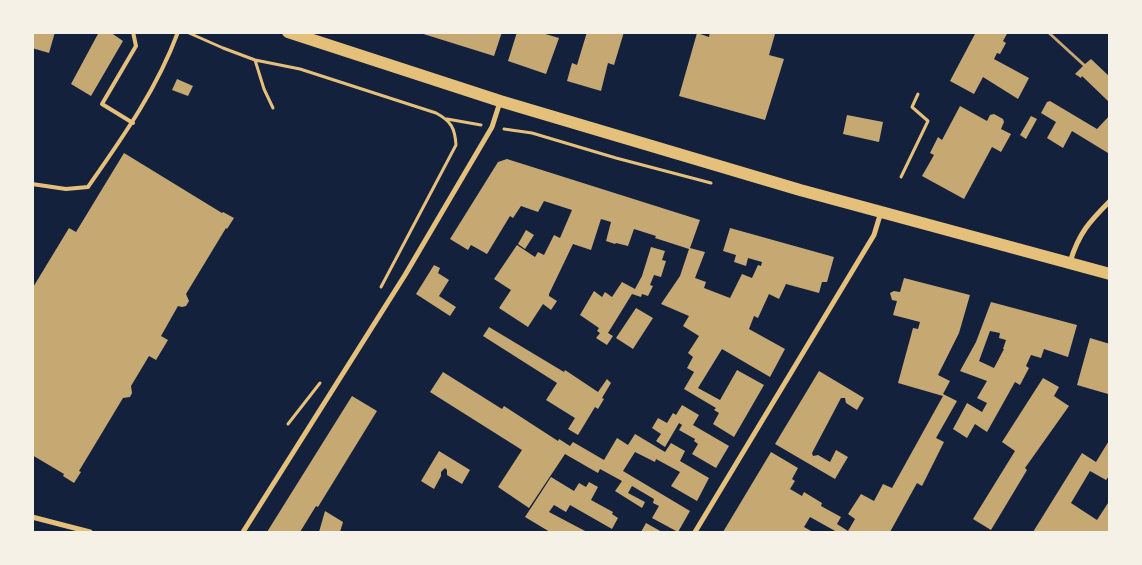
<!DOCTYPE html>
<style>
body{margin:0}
#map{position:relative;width:1142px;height:565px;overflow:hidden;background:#14213d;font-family:"Noto Sans",sans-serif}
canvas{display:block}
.frame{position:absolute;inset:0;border:34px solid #f6f1e7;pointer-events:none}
</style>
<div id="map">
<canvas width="1142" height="565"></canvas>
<div class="frame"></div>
</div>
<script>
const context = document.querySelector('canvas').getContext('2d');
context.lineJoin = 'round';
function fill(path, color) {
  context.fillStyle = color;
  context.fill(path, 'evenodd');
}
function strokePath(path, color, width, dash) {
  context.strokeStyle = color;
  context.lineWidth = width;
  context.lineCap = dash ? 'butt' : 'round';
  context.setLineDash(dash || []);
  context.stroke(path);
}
fill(new Path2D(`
 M32,32H55L49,53L32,48Z
 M99,32H110L123,41L91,96L71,84Z
 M417,32H502L494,56Z
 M517,32H536L542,34V33L559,38L546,74L508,61Z
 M587,32H624L614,65L608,63L601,91L567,81L572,63L577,65Z
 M710,32H774L775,34L769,55L784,59L765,120L679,96L697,33L709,37Z
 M976,32H1008L1003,41L1006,43L1000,54L997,53L994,59L1029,78L1018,99L983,77L974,94L950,81Z
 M1046,32H1050L1085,64L1091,59L1110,77V99L1108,101L1082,76L1081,78L1075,74L1083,66Z
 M177,79L193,86L188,96L172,90Z
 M1050,101L1097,129L1110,115V152L1108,153L1072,131L1063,148L1047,138L1056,122L1041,113L1047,102Z
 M960,106L987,121L990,115L994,114L1003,119L1004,122L1001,129L1011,134L1001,152L992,147L964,199L922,176L934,155L930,153L938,137L942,140Z
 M847,115L883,122L879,142L843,134Z
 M1031,116L1037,119L1026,139L1020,135Z
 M124,153L222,213L223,212L234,218L227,229L226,228L186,294L189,301L186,306L182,307L178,306L161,336L168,340L156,360L149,356L131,386L132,393L130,397L123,398L79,471L81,472L74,483L63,476L64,474L32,455V289L69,228L76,232Z
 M507,159L700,220L690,248L705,252L695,278L706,282L704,288L730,298L742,274L752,278L758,265L761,266L762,262L748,258L746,266L734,262L736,255L723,251L730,228L834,257L827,282H822L819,293L786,284L779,299L769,294L758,318L754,316L749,329L785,349L770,377L722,349L698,388L720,400L737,370L764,385L734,437L713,424L719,413L714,410L716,408L684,389L694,372L687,368L693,357L688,353L699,336L683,326L689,316L661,304L680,276L689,249L655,238L656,236L634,229L628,246L616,243L615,244L606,241L611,222L601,219L591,250L573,244L549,294V296L557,301L551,310L543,304L528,327L499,308L511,290L494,279L517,245L535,257L538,252L544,255L554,235L560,238L572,210L544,201L538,212L521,206L513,218L510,216L487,254L471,245L468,250L450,239L498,162Z
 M526,230L534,235L525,249L518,244Z
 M651,247L665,251L662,260L666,261L661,277L654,275L650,285L653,286L648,296L642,294L641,297L632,294L608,333L613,336L607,345L596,338L600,333L597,331L599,328L580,315L594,291L602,297L605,292L612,297L622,282L635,289L642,276Z
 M434,265L440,268L438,273L449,280L439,296L456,307L450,316L416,294Z
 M904,278L970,295L959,333L938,375L950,381L943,394L957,401L936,438L944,442L922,486L917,483L890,532H837L810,517L804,527L813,532H723L771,452L798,468L792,479L795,481L790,489L802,496L804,492L822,503L821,506L841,517L837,524L848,531L855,519L848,514L861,494L874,501L883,484L892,488L943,396L898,383L913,328L918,329L920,322L893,315L897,301L892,300L890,293L894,291L900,292Z
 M991,302L1077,325L1068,357L1044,349L1041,358L1031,355L1026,366L1029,368L1020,385L1015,382L987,432L975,424L967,438L953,429L967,403L982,412L987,403L977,398L987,381L960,371L976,342ZM990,331L1000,333L999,338L1006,340L1003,349H1004L994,368L979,361Z
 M636,308L653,318L633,349L616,338Z
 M489,327L564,372L565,370L598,392L607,379L611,383L602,398L604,399L598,409L595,407L578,435L568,429L575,418L546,400L557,383L483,336Z
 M1090,338L1110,344V389L1108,394L1077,385Z
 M819,371L864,398L857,410L846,403L845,398H841L812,453L813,456L818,455L830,462L836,450L848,457L835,479L775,444Z
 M443,372L502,409L504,406L558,441L559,439L570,446L573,442L604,460L617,438L628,445L635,434L665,452L671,443L685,451L680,461L709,478L697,501L671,486L680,472L656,459L655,462L635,452L623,471L690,511L678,532L652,518L659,506L653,503L654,499L632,486L628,493L645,502L642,508L615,491L622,481L600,469L598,473L565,454L529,508L498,487L522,450L430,392Z
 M1043,378L1059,387L1054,396L1069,406L1025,468L1027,470L991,530L973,519L1015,451L1002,442Z
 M352,396L377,411L318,507L316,506L300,532H267Z
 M682,405L699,415L693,425L729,446L716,468L692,454L698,444L694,441L695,439L679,430L682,425L679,423L665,447L656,441L661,434L652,428L658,418L667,423L673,413L676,415Z
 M1110,439V475L1106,480L1090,471L1071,503L1097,520L1110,500V532H1033L1082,453L1096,462Z
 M439,451L470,470L462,484L447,475V470L445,468L441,472V476L434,489L421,481Z
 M551,477L574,491L579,483L586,487L589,482L598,487L591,500L613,512L612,514L618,518L612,529L570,505L566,512L554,505L549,512L587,532H550L525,517Z
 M325,511L343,522L340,532H319Z
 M646,523L662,532H641Z`), '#c6a872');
strokePath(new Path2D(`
 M189,33L223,48L255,60L300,69L436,113C451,121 455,128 456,145L381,287
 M255,60L264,89L273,108
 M447,119L481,125
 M504,129L532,133L616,158L711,183
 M901,177L928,121L912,107L918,94
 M288,424L320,383`), '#e5c07b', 3);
strokePath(new Path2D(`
 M133,123L102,104L136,46L133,32
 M32,184L66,189L88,187C123,137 157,89 178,32`), '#e5c07b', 4);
strokePath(new Path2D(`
 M1070,262C1079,233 1089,222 1110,201
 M32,517L90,532
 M243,532L405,275L492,127L500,102
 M695,532L874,235L881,212`), '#e5c07b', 5);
strokePath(new Path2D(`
 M288,32L500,101L800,190L1110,274`), '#e5c07b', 12);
</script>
